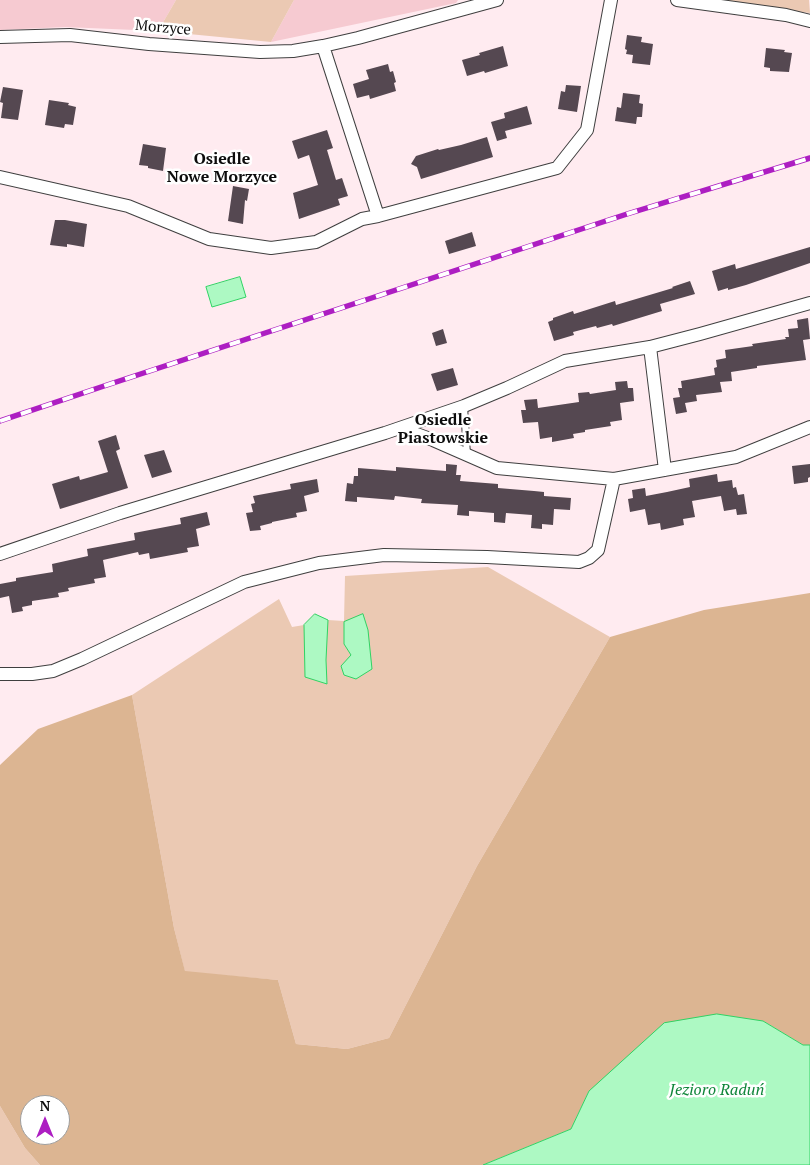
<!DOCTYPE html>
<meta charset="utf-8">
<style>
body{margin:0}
#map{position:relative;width:810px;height:1165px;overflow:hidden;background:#ffebf0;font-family:"PT Serif",serif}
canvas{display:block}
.north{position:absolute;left:20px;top:1095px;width:50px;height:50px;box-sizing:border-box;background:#fff;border:1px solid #9e9e9e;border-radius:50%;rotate:0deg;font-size:14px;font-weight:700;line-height:20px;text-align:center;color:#0c0c0c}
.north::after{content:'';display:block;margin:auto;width:18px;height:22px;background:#ad1ec2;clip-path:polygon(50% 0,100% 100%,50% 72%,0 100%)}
</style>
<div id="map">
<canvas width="810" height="1165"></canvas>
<div class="north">N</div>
</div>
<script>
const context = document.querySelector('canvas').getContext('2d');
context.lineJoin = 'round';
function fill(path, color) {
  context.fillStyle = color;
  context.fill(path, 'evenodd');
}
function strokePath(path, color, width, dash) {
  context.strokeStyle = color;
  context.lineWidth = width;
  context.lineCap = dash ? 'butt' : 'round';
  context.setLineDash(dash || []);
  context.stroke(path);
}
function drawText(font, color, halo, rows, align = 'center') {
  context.font = font + ' "PT Serif",serif';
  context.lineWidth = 5;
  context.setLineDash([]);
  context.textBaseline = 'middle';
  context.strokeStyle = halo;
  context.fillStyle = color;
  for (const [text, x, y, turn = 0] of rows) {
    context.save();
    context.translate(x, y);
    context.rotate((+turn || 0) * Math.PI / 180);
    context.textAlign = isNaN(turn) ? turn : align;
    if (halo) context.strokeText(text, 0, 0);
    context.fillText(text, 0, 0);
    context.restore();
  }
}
fill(new Path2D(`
 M0,0H176L158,31L65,27L0,30Z
 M294,0H458L456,3L271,42Z`), '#f6cad1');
fill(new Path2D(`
 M176,0H294L271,42L158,31Z
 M713,0H809L810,13L723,2Z
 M488,567L610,637L477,866L389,1038L347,1049L296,1044L278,980L185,972L174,928L132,695L279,599L292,627L304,625L315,614L328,620L344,621L345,576Z
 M0,1106L25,1148L40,1165H0Z`), '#ebc9b3');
fill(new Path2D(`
 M810,593V1045H803L763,1021L589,1091L571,1129L483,1165H40L25,1148L0,1106V765L38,729L132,695L174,928L185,971L278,980L296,1044L347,1049L389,1038L477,866L610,637L704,610ZM30,1105H60V1135H30Z`), '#dcb592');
const water = new Path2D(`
 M240,277L246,297L212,307L206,287Z
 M315,614L328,620L326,660L327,684L305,677L304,625Z
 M363,614L368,630L372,669L356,679L344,675L341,666L351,655L344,644V622Z
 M717,1014L763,1021L803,1045H810V1165H483L571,1129L589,1091L664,1023Z`);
fill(water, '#adf9c3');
strokePath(water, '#30d364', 1);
fill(new Path2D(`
 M627,35L642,37L641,42L653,44L650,65L632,63L633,55L626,54L627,50L625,49Z
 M503,46L508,66L485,73L484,71L467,76L462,60L480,55L479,53Z
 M766,48L785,50L784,52L792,53L789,72L770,71V68L764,67Z
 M388,64L390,72L393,71L396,82L394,83L396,91L370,99L369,95L357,98L353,84L369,79L366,70Z
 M566,85L581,86L577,112L558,109L561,91L565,92Z
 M3,87L23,90L18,120L1,118L3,103L0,102Z
 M623,93L640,95L639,103L643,104L642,117H637L636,124L615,121L617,107L621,108Z
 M49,100L69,103L68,105L76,107L73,125L65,124L64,128L45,125Z
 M527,106L532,124L505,131L507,138L497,141L491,122L505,118L504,113Z
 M327,130L333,148L327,150L336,180L342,178L348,196L338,199L340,205L299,219L293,193L318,185L309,155L298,159L292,141Z
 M487,137L493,157L421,179L417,167L411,164L416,156L438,149L439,150L461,145Z
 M143,144L166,148L163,171L148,168V166L139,165Z
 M233,186L249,189L247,201L245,200L243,224L228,221Z
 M55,220H65L87,224L84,247L67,244V247L50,245Z
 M472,232L476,246L449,254L445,241Z
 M810,247V263L746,285L728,290V288L718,291L712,271L735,264L736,269Z
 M690,281L695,294L660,304L662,311L613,326L612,324L597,328L596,326L573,332L574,335L554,341L548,322L553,320V318L573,311L574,314L615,301L616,305L673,288L672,287Z
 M808,318L810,339L803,340L806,360L757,366V368L731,372L732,381L720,382L722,392L696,395L697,401L685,403L687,412L676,414L673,398L680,397L678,388H682L681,381L715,375L714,368L717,367L716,360L726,358L725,350L753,346L752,344L786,339L785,337H789L788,329L798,328L797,320Z
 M443,329L447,343L436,346L432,333Z
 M453,368L458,385L437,391L431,374Z
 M627,381L628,388H633L634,401L620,403L622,420L610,422L611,426L585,430V432L573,434L574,438L552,442V437L540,439L538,422L523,423L521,410H526L524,400L537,399L538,408L579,402L578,393L589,392L590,394L616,390L615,382Z
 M116,435L120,449L116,451L128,488L60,509L52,484L79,476L80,480L108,472L98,441Z
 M164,450L172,472L152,478L144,455Z
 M446,464L457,465L456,475H461L460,481L498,484V488L534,491L544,492V496L571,498L570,510L554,509L553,525L542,524V529L531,528L532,515L506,513L505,523L494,522V513L469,511V516L457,515L458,505L421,503L422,499L395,496L394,500L357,497V502L345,501L347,483L353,484L354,476H358V468L396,471V467L446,471Z
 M810,464V477L808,478V482L794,484L792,466Z
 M717,474L718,482L732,480L733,488L736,487L738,495L744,494L747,514L737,515L736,509L724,511L721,496L692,501L695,517L683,519L684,525L661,530L660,523L648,525L645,509L630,512L628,499L633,498L632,490L645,488L646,496L667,492L690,487L689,479Z
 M317,479L319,492L304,496L307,511L296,513L297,517L272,522V523L260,526L261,530L250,531L246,513L253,512L251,504L255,503L253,496L291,489L290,484Z
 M207,512L210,525L196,529L199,546L187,548L188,552L150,559L149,553L139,555L138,552L103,560L106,577L94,579L95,583L68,588L69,591L58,593L59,597L32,601V605L22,607L23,611L12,613L9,596L0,598V584L16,581V578L53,572L52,564L88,556L87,549L135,540L134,533L181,524L180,518Z`), '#554851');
const service = new Path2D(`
 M464,406L467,455`);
const minor = new Path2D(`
 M677,0L786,15L810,21
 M0,37L70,35L149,44L260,52L293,51L323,46L358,38L497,0
 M323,46L378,216L557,168L587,130L611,0
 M0,177L128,206L209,239L271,248L316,242L362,219L378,216
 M650,347L665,470
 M400,428L433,440L497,468L614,479L736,457L810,427
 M0,554L120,513L385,433L464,406L507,388L565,361L650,347L700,334L810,303
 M0,674H32L53,671L82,659L244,582L319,563L384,555L487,557L579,562L589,558L598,550L614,479`);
strokePath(service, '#3f3f3f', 8);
strokePath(minor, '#3f3f3f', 14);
strokePath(service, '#fff', 6);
strokePath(minor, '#fff', 12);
const rail = new Path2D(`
 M0,421L104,386L627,214L810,158`);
strokePath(rail, '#ad1ec2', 5.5);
strokePath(rail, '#fff', 4, [11]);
drawText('15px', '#0c0c0c', '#fff', [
 ["Morzyce",163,28,5]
]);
drawText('bold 16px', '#0c0c0c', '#fff', [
 ["Osiedle",222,159],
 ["Nowe Morzyce",222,177],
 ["Osiedle",443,420],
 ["Piastowskie",443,438]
]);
drawText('italic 16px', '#10863a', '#fff', [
 ["Jezioro Raduń",717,1090]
]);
</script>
